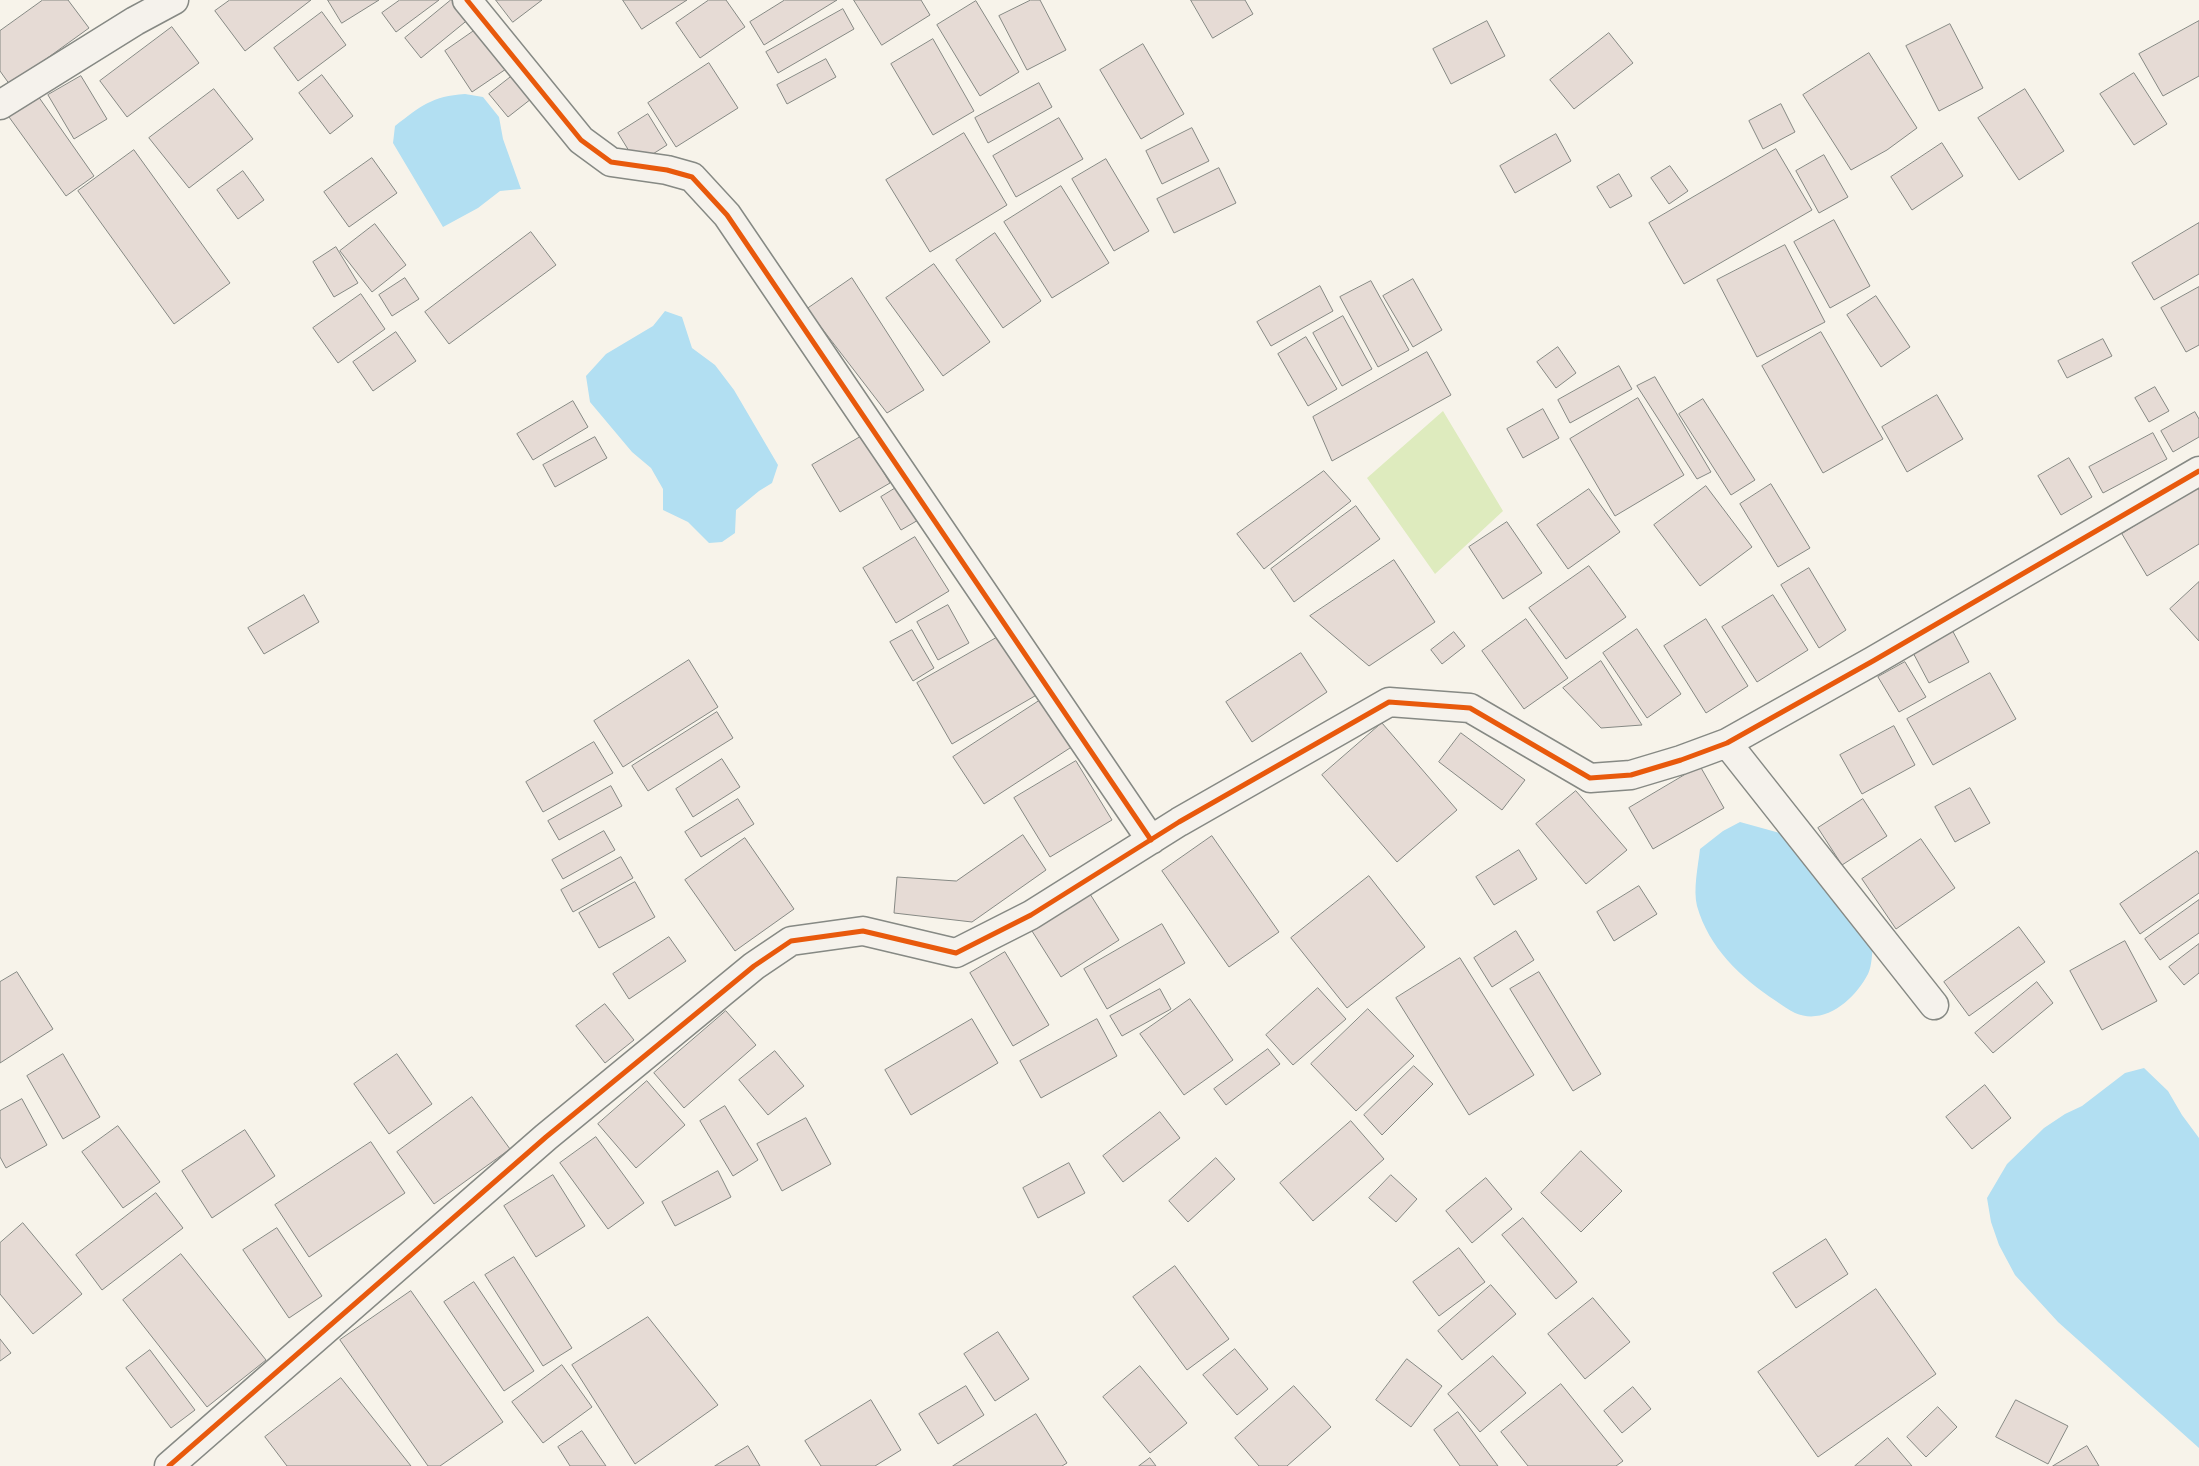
<!DOCTYPE html>
<style>
body{margin:0}
canvas{display:block;background:#f7f3ea}
</style>
<canvas width="2199" height="1466"></canvas>
<script>
const context = document.querySelector('canvas').getContext('2d');
context.lineJoin = 'round';
function fill(path, color) {
  context.fillStyle = color;
  context.fill(path, 'evenodd');
}
function strokePath(path, color, width, dash) {
  context.strokeStyle = color;
  context.lineWidth = width;
  context.lineCap = dash ? 'butt' : 'round';
  context.setLineDash(dash || []);
  context.stroke(path);
}
fill(new Path2D(`
 M1443,411L1503,511L1435,574L1367,478Z`), '#deebbe');
fill(new Path2D(`
 M465,94L483,97L499,117L503,139L521,189L500,191L478,208L443,227L393,143L395,126C421,106 432,96 465,94Z
 M665,311L682,317L692,348L715,365L734,390L778,465L772,483L759,491L736,510L735,533L722,542L709,543L688,522L663,510V489L651,468L632,452L590,402L586,376L606,354L653,326Z
 M1740,822L1787,835L1873,944C1872,953 1872,966 1868,974C1855,999 1825,1026 1795,1013C1789,1010 1782,1005 1776,1001C1740,977 1709,948 1697,906C1693,889 1698,867 1700,849L1723,831Z
 M2144,1068L2168,1091L2182,1115L2199,1138V1448L2058,1322L2015,1275L1999,1245L1991,1222L1987,1198L2007,1164L2044,1128L2065,1114L2082,1106L2125,1073Z`), '#b2dff2');
const building = new Path2D(`
 M43,0H68L89,28L10,85L0,71V31Z
 M230,0H311L245,51L215,11Z
 M328,0H379L342,23Z
 M400,0H439L396,32L382,13Z
 M451,0H455L470,18L421,58L405,38Z
 M496,0H542L513,22Z
 M623,0H687L642,29Z
 M709,0H726L745,27L700,58L676,23Z
 M785,0H837L764,45L750,22Z
 M854,0H921L930,15L882,45Z
 M1031,0H1040L1066,50L1027,70L999,16Z
 M1191,0H1245L1253,14L1213,38Z
 M976,1L1019,72L980,96L937,25Z
 M843,9L854,29L778,73L766,52Z
 M322,12L346,45L298,81L274,48Z
 M1487,21L1505,56L1451,84L1433,49Z
 M2199,21V76L2163,96L2139,54Z
 M1950,24L1983,88L1939,111L1906,46Z
 M481,26L509,67L472,92L445,51Z
 M172,27L199,63L127,117L100,81Z
 M1609,33L1633,63L1574,109L1550,80Z
 M933,39L974,111L933,135L891,64Z
 M1143,44L1184,114L1141,139L1100,70Z
 M1869,53L1917,128L1887,150L1851,170L1803,95Z
 M826,59L836,77L787,104L777,85Z
 M709,63L738,108L676,147L648,103Z
 M2134,73L2167,124L2134,145L2100,94Z
 M322,75L353,116L330,134L299,93Z
 M81,76L107,119L74,139L48,95Z
 M512,76L531,99L508,117L489,94Z
 M1039,83L1052,107L988,143L975,118Z
 M214,89L253,139L189,188L149,138Z
 M2025,89L2064,151L2019,180L1978,118Z
 M38,96L94,176L66,196L9,117Z
 M1781,104L1795,132L1763,149L1749,121Z
 M648,114L667,145L637,164L618,133Z
 M1059,118L1083,159L1016,197L993,156Z
 M1192,128L1209,161L1162,184L1146,151Z
 M964,133L1007,205L930,252L886,180Z
 M1556,134L1571,161L1515,193L1500,166Z
 M1942,143L1963,176L1912,210L1891,177Z
 M1776,149L1812,210L1684,284L1649,223Z
 M134,150L230,283L174,324L78,191Z
 M1824,155L1848,197L1819,213L1796,171Z
 M372,158L397,193L349,227L324,192Z
 M1106,159L1149,231L1114,251L1072,179Z
 M1670,166L1688,191L1669,204L1651,178Z
 M1219,168L1236,203L1174,233L1157,199Z
 M243,171L264,200L238,219L217,190Z
 M1619,174L1632,196L1610,208L1597,187Z
 M1061,186L1109,263L1052,298L1004,222Z
 M1834,220L1870,286L1830,308L1794,242Z
 M2199,223V274L2154,300L2132,263Z
 M375,224L406,265L372,292L340,251Z
 M531,232L556,265L449,344L425,312Z
 M995,233L1041,301L1003,328L956,260Z
 M1785,245L1825,322L1757,357L1717,280Z
 M336,247L358,283L334,297L313,262Z
 M934,264L990,342L943,376L886,298Z
 M405,278L419,299L392,316L379,295Z
 M852,278L924,390L887,413L807,309Z
 M1413,279L1442,330L1413,347L1383,296Z
 M1371,281L1409,350L1378,367L1340,297Z
 M1320,286L1333,311L1271,346L1257,322Z
 M2199,287V345L2186,352L2161,308Z
 M361,294L385,329L338,363L313,328Z
 M1876,296L1910,347L1881,367L1847,315Z
 M1343,316L1372,369L1342,386L1313,333Z
 M396,332L416,361L373,391L353,362Z
 M1821,332L1883,439L1823,473L1762,366Z
 M1306,337L1337,389L1308,406L1278,354Z
 M2103,339L2112,356L2067,378L2058,361Z
 M1558,347L1576,373L1556,388L1537,362Z
 M1427,352L1451,395L1332,461L1313,417Z
 M1619,366L1632,389L1570,423L1558,400Z
 M1655,377L1711,472L1697,479L1637,386Z
 M2155,387L2169,411L2149,422L2135,398Z
 M1937,395L1963,439L1907,472L1882,427Z
 M1638,398L1684,475L1615,516L1570,439Z
 M1703,399L1755,480L1731,495L1679,414Z
 M573,401L588,427L533,460L517,434Z
 M1543,409L1559,438L1523,458L1507,429Z
 M2195,412L2199,419V437L2173,452L2161,431Z
 M2153,433L2167,459L2103,493L2089,467Z
 M862,436L890,483L840,512L812,465Z
 M595,437L607,458L555,487L543,465Z
 M2069,458L2092,497L2061,515L2038,476Z
 M1324,471L1351,501L1264,569L1237,534Z
 M1771,484L1810,548L1778,567L1740,504Z
 M899,486L920,519L901,530L881,497Z
 M1706,486L1752,547L1700,586L1654,525Z
 M2197,487L2199,490V544L2147,576L2122,534Z
 M1589,489L1620,532L1568,569L1537,525Z
 M1356,506L1380,539L1294,602L1271,569Z
 M1507,522L1542,573L1503,599L1469,547Z
 M915,537L949,591L896,623L863,568Z
 M1394,560L1435,622L1369,666L1310,616Z
 M1589,566L1626,617L1566,659L1529,608Z
 M1809,568L1846,630L1819,648L1781,585Z
 M2199,582V641L2170,609Z
 M304,595L319,622L264,654L248,628Z
 M1773,595L1808,650L1757,682L1722,627Z
 M948,605L969,643L938,660L917,622Z
 M1526,619L1568,678L1524,709L1482,651Z
 M1706,619L1748,686L1706,713L1664,646Z
 M1950,626L1969,662L1929,683L1910,647Z
 M1637,629L1681,694L1647,718L1603,653Z
 M912,630L934,668L913,681L890,642Z
 M1454,632L1465,646L1442,664L1431,650Z
 M1005,633L1040,693L952,744L917,683Z
 M1301,653L1327,692L1252,742L1226,702Z
 M689,660L718,707L623,767L594,721Z
 M1601,661L1642,725L1601,728L1563,688Z
 M1905,662L1926,697L1899,712L1878,677Z
 M1990,673L2016,719L1933,765L1907,719Z
 M1042,699L1073,746L984,804L953,757Z
 M717,712L733,738L648,791L632,766Z
 M1382,723L1457,810L1397,862L1322,775Z
 M1894,726L1915,765L1862,794L1840,755Z
 M1461,733L1525,780L1502,810L1439,762Z
 M594,742L613,773L543,812L526,782Z
 M722,759L740,787L693,817L676,789Z
 M1076,761L1112,820L1050,857L1014,798Z
 M1700,766L1724,808L1653,849L1629,808Z
 M611,786L622,806L559,840L548,821Z
 M1970,788L1990,823L1955,842L1935,807Z
 M1576,791L1627,850L1586,884L1536,824Z
 M738,799L754,824L701,857L685,832Z
 M1863,799L1887,836L1842,865L1818,828Z
 M604,831L615,850L563,879L552,860Z
 M1023,835L1046,870L972,922L894,913L897,877L956,881Z
 M1212,836L1279,932L1229,967L1162,871Z
 M745,838L794,909L735,951L685,880Z
 M1921,839L1955,888L1896,929L1862,879Z
 M1519,850L1537,879L1494,905L1476,877Z
 M2197,851L2199,854V893L2140,934L2120,904Z
 M621,857L633,878L573,912L561,890Z
 M1369,876L1425,947L1347,1008L1291,938Z
 M635,882L655,917L599,948L579,913Z
 M1639,886L1657,914L1614,941L1597,912Z
 M1090,894L1119,940L1061,977L1032,931Z
 M2199,900V933L2160,960L2145,939Z
 M1162,924L1185,963L1107,1009L1084,969Z
 M2019,927L2045,962L1969,1016L1944,982Z
 M1516,931L1534,960L1492,987L1474,958Z
 M669,937L686,961L629,999L613,974Z
 M2125,941L2157,1001L2102,1030L2070,971Z
 M2199,944V973L2184,985L2169,967Z
 M1005,952L1049,1025L1013,1046L970,973Z
 M1460,958L1534,1075L1469,1115L1396,998Z
 M17,972L53,1029L0,1063V982Z
 M1539,972L1601,1074L1573,1091L1510,989Z
 M2037,982L2053,1003L1993,1053L1975,1033Z
 M1318,988L1346,1019L1293,1065L1266,1035Z
 M1160,989L1171,1009L1122,1036L1110,1016Z
 M1190,999L1233,1060L1184,1095L1140,1034Z
 M605,1004L634,1040L605,1063L576,1026Z
 M1368,1009L1414,1056L1356,1111L1311,1064Z
 M726,1011L756,1045L684,1108L654,1073Z
 M972,1019L998,1063L911,1115L885,1070Z
 M1097,1019L1117,1056L1041,1098L1020,1061Z
 M1268,1049L1280,1064L1226,1105L1214,1089Z
 M775,1051L804,1086L768,1115L739,1080Z
 M63,1054L100,1117L63,1139L27,1076Z
 M397,1054L432,1104L389,1134L354,1084Z
 M1414,1066L1433,1084L1382,1135L1364,1115Z
 M647,1081L685,1125L636,1168L598,1124Z
 M1985,1085L2011,1118L1972,1149L1946,1117Z
 M472,1097L510,1149L434,1204L397,1152Z
 M22,1099L47,1145L6,1168L0,1157V1111Z
 M725,1106L758,1160L733,1176L700,1121Z
 M1160,1112L1180,1138L1123,1182L1103,1156Z
 M806,1118L831,1164L782,1191L757,1144Z
 M1351,1121L1384,1159L1313,1221L1280,1183Z
 M118,1126L160,1182L123,1208L82,1152Z
 M245,1130L275,1176L212,1218L182,1171Z
 M596,1137L644,1203L608,1229L560,1163Z
 M371,1142L405,1193L309,1257L275,1205Z
 M1581,1151L1622,1191L1581,1232L1541,1193Z
 M1216,1158L1235,1179L1188,1222L1169,1201Z
 M1069,1163L1085,1193L1038,1218L1023,1188Z
 M718,1171L731,1197L675,1226L662,1202Z
 M553,1175L585,1226L536,1257L504,1206Z
 M1391,1175L1417,1199L1396,1222L1369,1198Z
 M1486,1178L1512,1209L1472,1243L1446,1211Z
 M156,1193L183,1228L102,1290L76,1255Z
 M1523,1218L1577,1282L1556,1299L1502,1235Z
 M23,1223L82,1294L33,1334L0,1294V1243Z
 M277,1228L322,1296L289,1318L243,1250Z
 M1826,1239L1848,1274L1796,1308L1773,1273Z
 M1459,1248L1485,1282L1439,1316L1413,1282Z
 M181,1254L266,1360L207,1407L123,1300Z
 M514,1257L572,1348L543,1366L485,1275Z
 M1175,1266L1229,1339L1187,1370L1133,1297Z
 M474,1282L534,1371L504,1391L444,1302Z
 M1491,1285L1516,1314L1462,1360L1438,1331Z
 M1876,1289L1936,1374L1818,1457L1758,1372Z
 M411,1291L503,1422L440,1466H428L340,1340Z
 M1593,1298L1630,1342L1585,1379L1548,1334Z
 M648,1317L718,1405L635,1464L572,1365Z
 M998,1332L1029,1379L995,1401L964,1354Z
 M0,1339L11,1353L0,1361Z
 M1235,1349L1268,1389L1237,1415L1203,1375Z
 M150,1350L195,1410L171,1428L126,1368Z
 M1493,1356L1526,1393L1480,1432L1448,1394Z
 M1407,1359L1442,1386L1411,1427L1376,1400Z
 M562,1365L592,1407L543,1443L512,1402Z
 M1140,1366L1187,1423L1150,1453L1103,1397Z
 M341,1378L411,1466H287L265,1437Z
 M1561,1384L1623,1461L1616,1466H1528L1501,1432Z
 M966,1386L984,1415L938,1444L919,1414Z
 M1294,1386L1331,1427L1287,1466H1259L1235,1438Z
 M1633,1387L1651,1409L1622,1433L1604,1411Z
 M871,1400L901,1450L875,1466H821L805,1441Z
 M2016,1400L2068,1426L2048,1464L1996,1437Z
 M1938,1407L1957,1427L1926,1457L1907,1437Z
 M1458,1412L1498,1466H1460L1434,1430Z
 M1036,1414L1067,1463L1062,1466H953Z
 M582,1431L606,1466H570L558,1447Z
 M1888,1438L1912,1466H1855Z
 M748,1446L760,1466H715Z
 M2087,1446L2099,1466H2053Z
 M1150,1458L1156,1466H1139Z`);
fill(building, '#e6dbd5');
strokePath(building, '#868984', 1);
const minor = new Path2D(`
 M467,0L581,140L611,162L667,170L692,177L727,215L1151,840
 M0,105L135,21L174,0
 M1727,743L1934,1005
 M169,1466L546,1137L754,966L791,941L863,931L956,953L1031,915L1179,822L1389,702L1470,708L1590,778L1631,775L1681,760L1727,743L1873,661L2199,471`);
strokePath(minor, '#868984', 31);
strokePath(minor, '#f5f2ec', 28);
strokePath(new Path2D(`
 M467,0L581,140L611,162L667,170L692,177L727,215L1151,840
 M169,1466L546,1137L754,966L791,941L863,931L956,953L1031,915L1179,822L1389,702L1470,708L1590,778L1631,775L1681,760L1727,743L1873,661L2199,471`), '#e8590c', 5);
</script>
